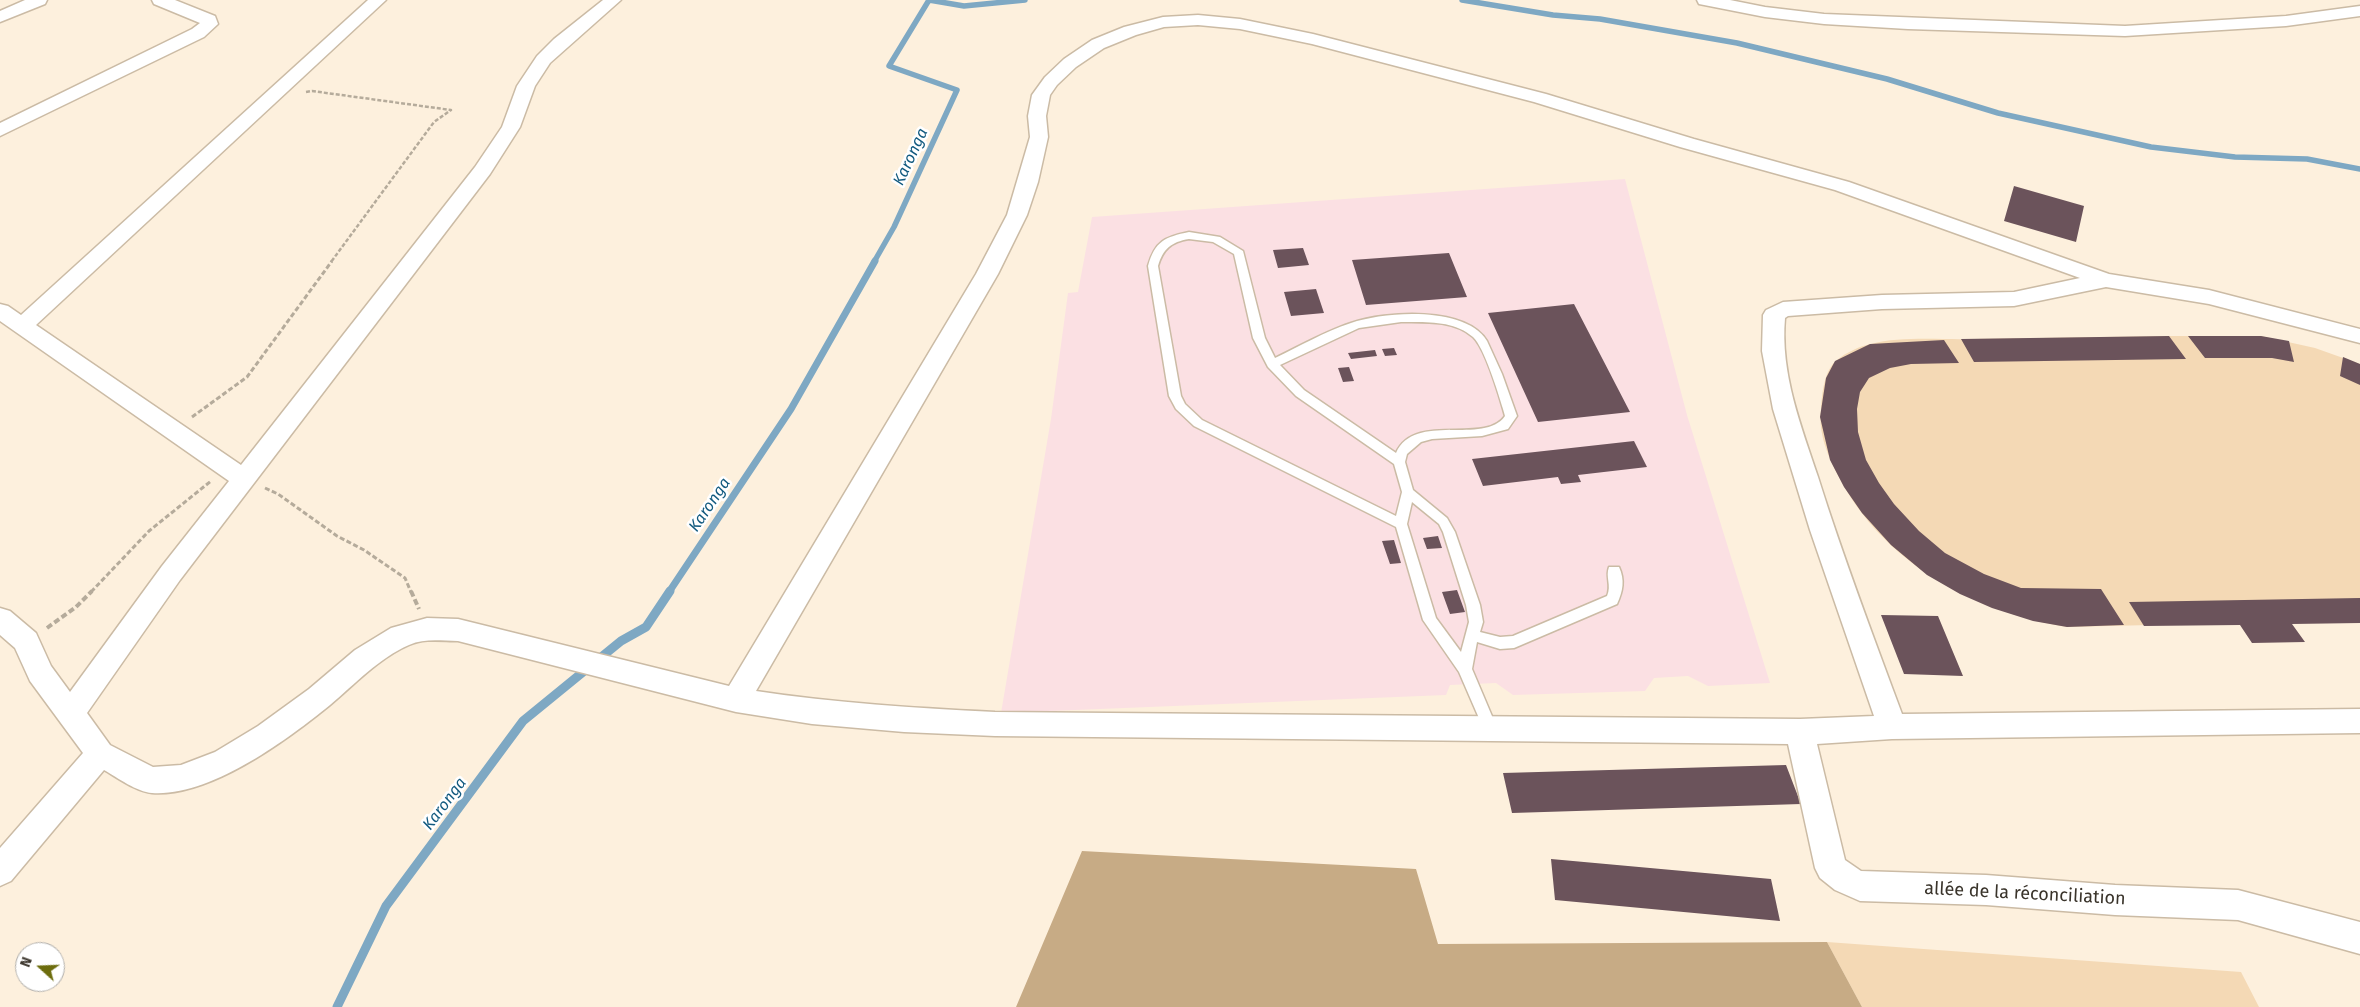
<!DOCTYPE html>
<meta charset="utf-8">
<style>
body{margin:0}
#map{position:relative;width:2360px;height:1007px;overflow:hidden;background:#fdf0dd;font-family:"Fira Sans",sans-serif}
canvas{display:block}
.north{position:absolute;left:15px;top:942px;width:50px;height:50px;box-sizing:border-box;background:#fff;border:1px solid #b0aeaa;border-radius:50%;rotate:290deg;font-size:14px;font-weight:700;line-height:20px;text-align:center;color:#3a342b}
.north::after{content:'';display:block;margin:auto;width:18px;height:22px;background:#6d6d0e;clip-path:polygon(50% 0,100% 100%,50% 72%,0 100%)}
</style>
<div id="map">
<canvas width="2360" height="1007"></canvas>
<div class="north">N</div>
</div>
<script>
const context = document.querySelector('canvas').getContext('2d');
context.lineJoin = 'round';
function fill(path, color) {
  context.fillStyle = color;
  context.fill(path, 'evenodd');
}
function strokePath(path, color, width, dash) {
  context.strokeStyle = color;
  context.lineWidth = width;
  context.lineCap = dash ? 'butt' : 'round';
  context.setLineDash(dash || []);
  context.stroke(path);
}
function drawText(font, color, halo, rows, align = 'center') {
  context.font = font + ' "Fira Sans",sans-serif';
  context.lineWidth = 5;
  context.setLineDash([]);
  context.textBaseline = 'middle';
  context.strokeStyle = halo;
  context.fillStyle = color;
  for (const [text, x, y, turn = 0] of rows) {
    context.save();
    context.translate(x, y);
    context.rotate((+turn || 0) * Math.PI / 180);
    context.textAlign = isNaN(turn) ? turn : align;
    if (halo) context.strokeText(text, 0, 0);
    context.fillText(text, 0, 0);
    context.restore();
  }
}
fill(new Path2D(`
 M1625,179L1687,415L1770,683L1708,686L1688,676L1654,678L1645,691L1513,695L1496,683L1450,685L1446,695L1001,713L1051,419L1068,293L1078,292L1092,217Z`), '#fbe0e3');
fill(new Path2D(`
 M2169,336H2261L2315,348L2360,364V620L2067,627C1975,612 1883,563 1839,477C1828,457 1818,433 1821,409C1822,394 1824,370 1837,360C1845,353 1860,346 1871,344C1901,336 1941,340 1973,339C2038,338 2103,337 2169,336Z
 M1827,942L2241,972L2259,1007H1862Z`), '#f4d9b5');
fill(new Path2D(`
 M1082,851L1416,869L1438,944L1827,942L1862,1007H1016Z`), '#c7ab85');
strokePath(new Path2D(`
 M929,0L964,6L1025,0
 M1462,0L1553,15L1600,19L1737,43L1887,79L1998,113L2151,147L2235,157L2307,159L2360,169
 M874,262L894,227L957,90L889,66L929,0`), '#7ea8c3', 5.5);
strokePath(new Path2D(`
 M669,592L791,409L875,261`), '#7ea8c3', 7);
strokePath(new Path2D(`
 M337,1007L386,906L523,721L621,641L646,627L670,591`), '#7ea8c3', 9);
fill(new Path2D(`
 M2014,186L2084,206L2076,242L2004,221Z
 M1303,248L1309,265L1278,268L1273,250Z
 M1449,253L1467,297L1366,305L1352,260Z
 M1316,289L1324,313L1291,316L1284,292Z
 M1574,304L1630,412L1538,422L1488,313Z
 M2169,336L2186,359L1974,362L1961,339Z
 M2188,336H2261L2289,341L2294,362L2272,358H2205Z
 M1944,340L1959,363L1911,364L1890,368L1869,378L1860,392L1857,409L1858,432L1866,460L1879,483L1894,504L1919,531L1945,553L1984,574L2021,588L2101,589L2124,625L2067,627L2033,621L1992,608L1960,594L1927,575L1891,545L1862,513L1844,487L1830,460L1820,417L1826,378L1835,361L1870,344Z
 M1394,348L1397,355L1385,356L1382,349Z
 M1375,350L1377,356L1351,359L1348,353Z
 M2343,357L2360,364V385L2340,376Z
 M1349,367L1354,381L1343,382L1338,368Z
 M1634,441L1647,467L1578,475L1581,482L1561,484L1558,477L1483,486L1472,459Z
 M1438,536L1442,548L1427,549L1423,538Z
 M1394,540L1401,563L1390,564L1382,541Z
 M1457,590L1465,612L1450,614L1442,592Z
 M2360,598V623L2292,624L2305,642L2252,643L2240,625L2144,626L2129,602Z
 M1881,615L1938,616L1963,676L1904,674Z
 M1786,765L1801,804L1512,813L1503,773Z
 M1551,859L1771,879L1780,921L1555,900Z`), '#6b535b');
const service = new Path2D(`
 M1189,232L1220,237L1243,251L1265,338L1275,358C1300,346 1324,332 1351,323C1386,311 1466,306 1487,341L1502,374L1517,416L1508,429L1482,436L1432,439L1421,442L1407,454L1405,462L1413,490L1447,518L1455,532L1480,605L1483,622L1480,632L1500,637L1513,636L1607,596C1612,585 1605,577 1609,567H1619C1625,580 1623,591 1617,604L1514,648L1500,649L1477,642L1472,669L1497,728L1495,732L1490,734L1485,732L1459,672L1423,620L1396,527L1194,426L1176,409L1169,396L1148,266C1155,241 1165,237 1189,232ZM1189,239L1213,242L1234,254L1253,338L1268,367L1296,396L1394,464L1402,492L1396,516L1202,420L1185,404L1181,396L1158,266C1163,249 1171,242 1189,239ZM1401,322C1424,322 1454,320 1473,337C1484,347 1498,392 1503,409L1505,416C1484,446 1415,411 1396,453L1304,390L1280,365L1359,328ZM1412,502L1439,524L1443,532L1466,605L1469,622L1461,652L1436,618L1407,524Z`);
const minor = new Path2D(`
 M25,0H47L45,4L0,22V11Z
 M152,0H175L215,16L218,24L204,37L0,136V123L192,29L200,23L154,4Z
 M368,0H386L36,325L241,465L475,167L502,127L517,86L537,56L554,39L603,0H621L550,63L535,86L520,127L490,174L180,580L87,713L110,745L153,767L181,765L215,752L258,726L309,689L355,650L391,628L427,618L458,619L729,686L976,274L1007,215L1030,137L1028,116L1032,95L1045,77L1064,59L1092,40L1124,27L1163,17L1198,15L1240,19L1313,34L1546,94L1694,139L1849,182L2109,274L2209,290L2360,329V343L2209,304L2106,287L2014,306L1882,309L1788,316L1785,318C1780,373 1801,426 1818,477C1843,557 1873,636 1902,714L2360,709V733L1892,739L1817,744L1845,860L1861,871L1986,875L2115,885L2238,890L2360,922V954L2238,920L2115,915L1986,905L1860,901L1835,890L1820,878L1815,868L1788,744L995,736L904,732L812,724L736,712L458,641C441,641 425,638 409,645C379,658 355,684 330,705C287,740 210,797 152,793C137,792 118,778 104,770L11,881L0,886V848L83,753L30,681L15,648L0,635V608L10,611L36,633L51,666L70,692L162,566L229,481L0,321V304L8,306L21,315ZM1198,25L1240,29L1312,44L1534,102L1680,147L1835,190L2080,278L2014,292L1882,295L1783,302L1766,310L1763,315L1762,351L1773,409L1810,530L1874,716L1800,719L995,712C915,708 835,703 756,691L998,274L1027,215L1038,182L1048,137L1046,116L1050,95L1057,85L1076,67L1104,48L1136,35L1164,27Z
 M1697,0H1730L1765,7L1824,14L2125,26L2286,16L2360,6V16L2286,26L2125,36L1908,29L1824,24L1765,17L1699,4Z`);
strokePath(service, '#cbbba5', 3);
strokePath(minor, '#cbbba5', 3);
strokePath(new Path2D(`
 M306,92L312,91L451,110L434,122L331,262`), '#b5ab9b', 2.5, [4, 2]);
strokePath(new Path2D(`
 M192,417L247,377L332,261
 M265,488L278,494L337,536L364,550L405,578L411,592
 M91,592L149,531L211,481`), '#b5ab9b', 3, [5, 2.5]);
strokePath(new Path2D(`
 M411,591L419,609
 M47,628L76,607L92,591`), '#b5ab9b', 4, [6, 3]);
fill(service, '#fff');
fill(minor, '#fff');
drawText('italic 16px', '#125a7f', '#fff', [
 ["Karonga",911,157,-65],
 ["Karonga",710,505,-56],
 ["Karonga",445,804,-53]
]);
drawText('18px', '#3a342b', '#fff', [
 ["allée de la réconciliation",2025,894,3]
]);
</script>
